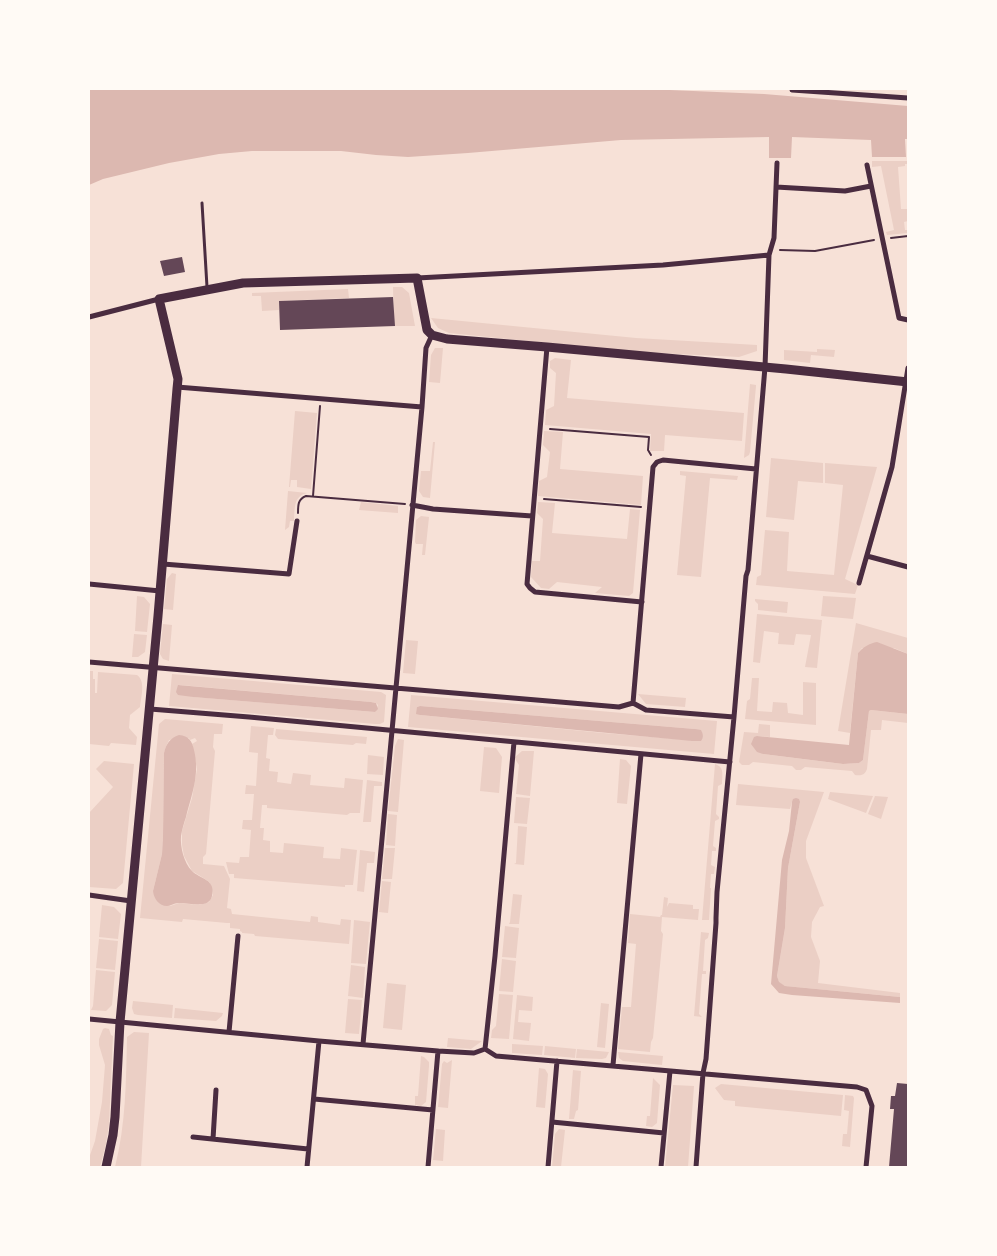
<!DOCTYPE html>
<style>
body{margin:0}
#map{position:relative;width:997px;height:1256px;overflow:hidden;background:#f7e1d7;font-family:"Asap Condensed",sans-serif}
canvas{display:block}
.frame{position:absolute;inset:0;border:90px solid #fffaf5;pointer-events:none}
</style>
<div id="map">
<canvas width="997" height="1256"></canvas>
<div class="frame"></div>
</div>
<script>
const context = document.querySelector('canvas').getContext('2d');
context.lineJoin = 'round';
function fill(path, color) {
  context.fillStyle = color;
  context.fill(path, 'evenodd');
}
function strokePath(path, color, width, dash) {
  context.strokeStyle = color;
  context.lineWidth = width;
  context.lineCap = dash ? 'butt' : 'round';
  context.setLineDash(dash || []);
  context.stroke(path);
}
fill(new Path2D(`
 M872,161H908V164H905V166L898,167L901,209H908V221L904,222L905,230H908V233L887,235L886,232L894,230L881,166L872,167Z
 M393,287H402L409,293L415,326H394Z
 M348,289L349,298L279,301V310L262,311L261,296H252V293Z
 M431,318L636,338L757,345V351L739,357L636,352L449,333L438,328Z
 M435,348H443L440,383L429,382L431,355Z
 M817,349L835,350L834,357L811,355L810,363L784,360V350L817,352Z
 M555,358L571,360L567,398L744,413L742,441L665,435L664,451H650L651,434L545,425L546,410L554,406L556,373L550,368V361Z
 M750,384L756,385V386L750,452L749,455L744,458Z
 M295,411L317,413L311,489L297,487V480H291L290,487H289Z
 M544,431L563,432L560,469L643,476L641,505L538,496L539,481L547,477L550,452L543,445Z
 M433,442H435L430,498L423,497L419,491L421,471H430Z
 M771,458L823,463V483L798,481L794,520L766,517Z
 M825,463L877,467L845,579L858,585L855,594L756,585L757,577L761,575L765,530L789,532L787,571L834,575L843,485L825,483Z
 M680,471L738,476L737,480L710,478L701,577L677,575L686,476L680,475Z
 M288,491L307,493C293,496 295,509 294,521H290L289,527L285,530Z
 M361,502L398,506V513L359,510Z
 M538,502L555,503L552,533L627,539L630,509L640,510L633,593L629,596L595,593L602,587L557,582L549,589L541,588L531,577L532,561H540L543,519L537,513Z
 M421,516L429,517L425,555H422L423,544H416L415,542L416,520Z
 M172,573L176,574L173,610L164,609L167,579Z
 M137,596L144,597L150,604L147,632L135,631Z
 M823,596L856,598L853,619L821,616Z
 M755,599L788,602L787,613L758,610V604L755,601Z
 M757,614L822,620L817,668L805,667L811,635L796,634L794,645L778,644L779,633L764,631L760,663L753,662Z
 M856,623L908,638V654L894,648H862L858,653L850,733L838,731Z
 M163,624L172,625L169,661L163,659L160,654Z
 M134,634L147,635L145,652L138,657H132Z
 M406,640L418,641L415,674L403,673Z
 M89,671H93V679H95V693H97L98,672L137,675C146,681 141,697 140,707L130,715L129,728L137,737L136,745L111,743L109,746L89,744Z
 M172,674L381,692L386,695L384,722L380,724H375L169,706ZM180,685L371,702L376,703L378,705L375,712L194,697L186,695H179L178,686Z
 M752,678H759L757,711L772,712L773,702L787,703L788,713L803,715V682L816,683V725L745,719L747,701L750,699Z
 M638,694L686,698L685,707L646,704Z
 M411,695L717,721L714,754L408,727ZM420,706L695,729L701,741L603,733L420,715L417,707Z
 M871,710L908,714V723L882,720L881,730H871L867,769C865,775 861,776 855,775L852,771L805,767L801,770H796L792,766L753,762L749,765H742L739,762L744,732L758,733L759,724L770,725V737L757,736L763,754L843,764L859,763L863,760L869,711Z
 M165,719L223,724L222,734H214L213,747L215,751L206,854L203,857V864L224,866L230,879L227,908L231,909L232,914L310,922L311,916L318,917V922L340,925L341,919L351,920L349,944L255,936L254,934L242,933V932L240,931V929L230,928V923H227L183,919L182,922L140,918L159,724ZM189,738L190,740L195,738L197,741L192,744L197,769L192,798L182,831V845L184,856L192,871L205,879L209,882L211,886L213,895L209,902L199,905L179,903L170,906L153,891L162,854L163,836L164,753L165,749L169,740Z
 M251,726L274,728L273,735H268L266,758L270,759L269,771L278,772L277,782L291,784L293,773L311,775L310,785L344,788L345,778L363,780L360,813H350L347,815L267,808V805H262L260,828H264L263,840L270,841V852L283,853L284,843L324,847L323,858L340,859L341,848L357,850L353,885H345V887L234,878V874H229L226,862L239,863L240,857H249L251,830L242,829L243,820H252L254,794H245L246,785L256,786L258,753L249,752Z
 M276,729L367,737L366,744L356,743L353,745L278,739L275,735Z
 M398,739L404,740L398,812L388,811L395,746Z
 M484,747L496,748L502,757L499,793L480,791Z
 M522,751H534L530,796L516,794L519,765L515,759V757Z
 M368,755L384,757L383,775L367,774Z
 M620,759L626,760L631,766L627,804L617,803Z
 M104,761L134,764L123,883L116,889L89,887V813L113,787L96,769Z
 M715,764C725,767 722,776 722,784L718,786L716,814L719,817V819L715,821L713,846L716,848V851H712L711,865L715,867L714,874H711L710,888H711L709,920H702Z
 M367,780L382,782V786H374L371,822H363Z
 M738,784L824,792L806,841V858L824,906L820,907L812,922L811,937L820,961L818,983L900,993V997L785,986L779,983L777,976L785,928L788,868L800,802H792L790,809L736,805Z
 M830,792L873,796L866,813L828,799Z
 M875,796L888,797L881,819L868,814Z
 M516,797L530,798L527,824L514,823Z
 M388,814L397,815L395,846L386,845Z
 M518,826L527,827L524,865L514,864L516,863Z
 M385,848H395L392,879H382Z
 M360,850L375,852V853L374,863H367L364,892L357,891Z
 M382,881L391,882L388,913L379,912Z
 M513,894L522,895L519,924H509L510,922Z
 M664,897L668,898L667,907L669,903L693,905V909H699L698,920L662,917L661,931L663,934L653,1038L651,1042L650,1052L618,1049L622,1007H631L636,944L628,943L630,914L660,917L661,915H662Z
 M102,905L114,907L121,914L118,939L99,937Z
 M354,920L370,922L366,964L351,963Z
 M505,926L519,928L516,958L502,957Z
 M701,932L709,933L708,938L705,940L703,971H706V974H702L699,1014L702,1017L694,1016Z
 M99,939L118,941L115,970L96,968Z
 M502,959L516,961L513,992L499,991Z
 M351,965L365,967L363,998L348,996Z
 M96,970L115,972L112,1005L106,1011L91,1010L93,1006Z
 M387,983L406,985L402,1030L383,1028Z
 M499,994L513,995L509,1039L491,1038L492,1030L496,1026Z
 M517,995L533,997L532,1011L519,1010L518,1022L531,1023L529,1041L513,1039Z
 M348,999L362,1000L359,1034L345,1033Z
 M133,1001L173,1005L172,1018L138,1015L134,1014L132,1008Z
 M601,1003L609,1004L605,1048L597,1047Z
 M175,1008L223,1013L222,1016L216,1021L174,1018Z
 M105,1028L109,1029L111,1035L113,1036L109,1124L106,1144L100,1167H89V1158L95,1141L102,1102L105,1065L99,1045V1039L103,1029Z
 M134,1032L149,1033L141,1167H115C126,1124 126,1081 127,1037Z
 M448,1038L482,1041L471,1049L447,1047Z
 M512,1044L543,1046L542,1055L512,1053Z
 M545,1046L576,1049L575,1058L544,1055Z
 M577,1049L609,1052L606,1058L602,1059L576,1058Z
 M618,1052L663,1056L662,1065L623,1061L619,1058Z
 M421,1056L424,1057L429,1062V1066L426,1102L421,1106L415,1105V1096H418Z
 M452,1060L448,1108L438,1107L442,1064L444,1061L447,1063Z
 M539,1068L545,1069L548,1074L545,1108L536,1107Z
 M573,1070L581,1071L578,1110L576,1111L574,1119H569Z
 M653,1078L660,1085L657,1123L652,1127L646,1126L647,1116H650Z
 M721,1084L843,1095L841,1116L735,1106V1101L724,1100L715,1088Z
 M673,1085L694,1086L688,1167H665Z
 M845,1095L853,1096L854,1098L850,1147L842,1146L843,1134H847L849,1111L844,1110Z
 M436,1129L445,1130L443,1161L433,1160Z
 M559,1129L565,1130L561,1167H552L555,1134Z`), '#ebcfc5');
fill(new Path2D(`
 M89,89H646L764,94L908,106V139H905L906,157H872L871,140L792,137L791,158H769V137L621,140L468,153L408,157L376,155L341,151H252L219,154L169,163L103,179L89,185Z
 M877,642L908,654V714L871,710L869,711L863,760L859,763L843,764L763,754L757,752L751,744L754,737L757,736L849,745L858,653C862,648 870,643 877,642Z
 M178,685L371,702L376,703L378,709L375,712L193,697L178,695L176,692Z
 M420,706L695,729L701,730C703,734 704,737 701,741H692L420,715L416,714L417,707Z
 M179,735C189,736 192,741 194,750C200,775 192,793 186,817C184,823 182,829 181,836C180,847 184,863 192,871C200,879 216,879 212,896C209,910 188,902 178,903C174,903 171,906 167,906C159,906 154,899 153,891L162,854L163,836L164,753C166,744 170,738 179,735Z
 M796,798L799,799L800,802L788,868L785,928L777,976L779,982L785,986L900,997V1003L792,995L779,993L771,984L782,860L789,831L792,802L793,799Z`), '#dcb8b0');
fill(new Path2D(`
 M182,257L185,272L164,276L160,261Z
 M393,297L395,326L280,330L279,301Z
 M897,1083L908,1084V1153L907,1167H889L894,1109H890L891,1096H895Z`), '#644757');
strokePath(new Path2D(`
 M891,238L908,236
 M780,250L815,251L874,240
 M550,429L649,437L648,450L651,455
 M313,496L320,406
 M544,499L641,507
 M298,513C298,505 298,499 306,496L405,504`), '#4a2c40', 2);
strokePath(new Path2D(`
 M202,203L207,287`), '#4a2c40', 3);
strokePath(new Path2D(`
 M792,89V90L908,98
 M867,165L899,318L908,320
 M776,187L845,191L871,186
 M417,278L663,265L769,255
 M89,317L159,299
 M547,347L527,584L530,588L535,592L642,602
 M177,387L422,407
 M412,505L433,509L532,516
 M867,556L908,567
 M163,564L289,574L297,521
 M859,583L892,467L908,368
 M89,584L160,591
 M89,662L619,707L633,703L646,710L734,717
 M633,703L653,467L657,462L663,460L756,469
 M150,709L249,717L730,762
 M89,895L131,901
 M89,1019L319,1041L438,1051L474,1053L485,1049L496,1056L857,1087L866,1090L872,1106L866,1167
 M229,1032L238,936
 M363,1044L422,407L426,348L432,335
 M485,1049L495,956L514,742
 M613,1065L641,754
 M314,1099L433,1110
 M552,1122L664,1133
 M193,1137L308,1149
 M213,1139L216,1090
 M307,1167L319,1041
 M428,1167L438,1051
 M548,1167L557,1061
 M661,1167L670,1071
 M696,1167L703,1073L706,1059L716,923V918L717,892L734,717L746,576L748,570L765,367L769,255L774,238L777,163`), '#4a2c40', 5);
strokePath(new Path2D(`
 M106,1167L113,1135L115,1117L120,1022L158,616L177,389L178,379L159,299L243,283L417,278L427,330L432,335L447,339L547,347L786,369L908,382`), '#4a2c40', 9);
</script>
